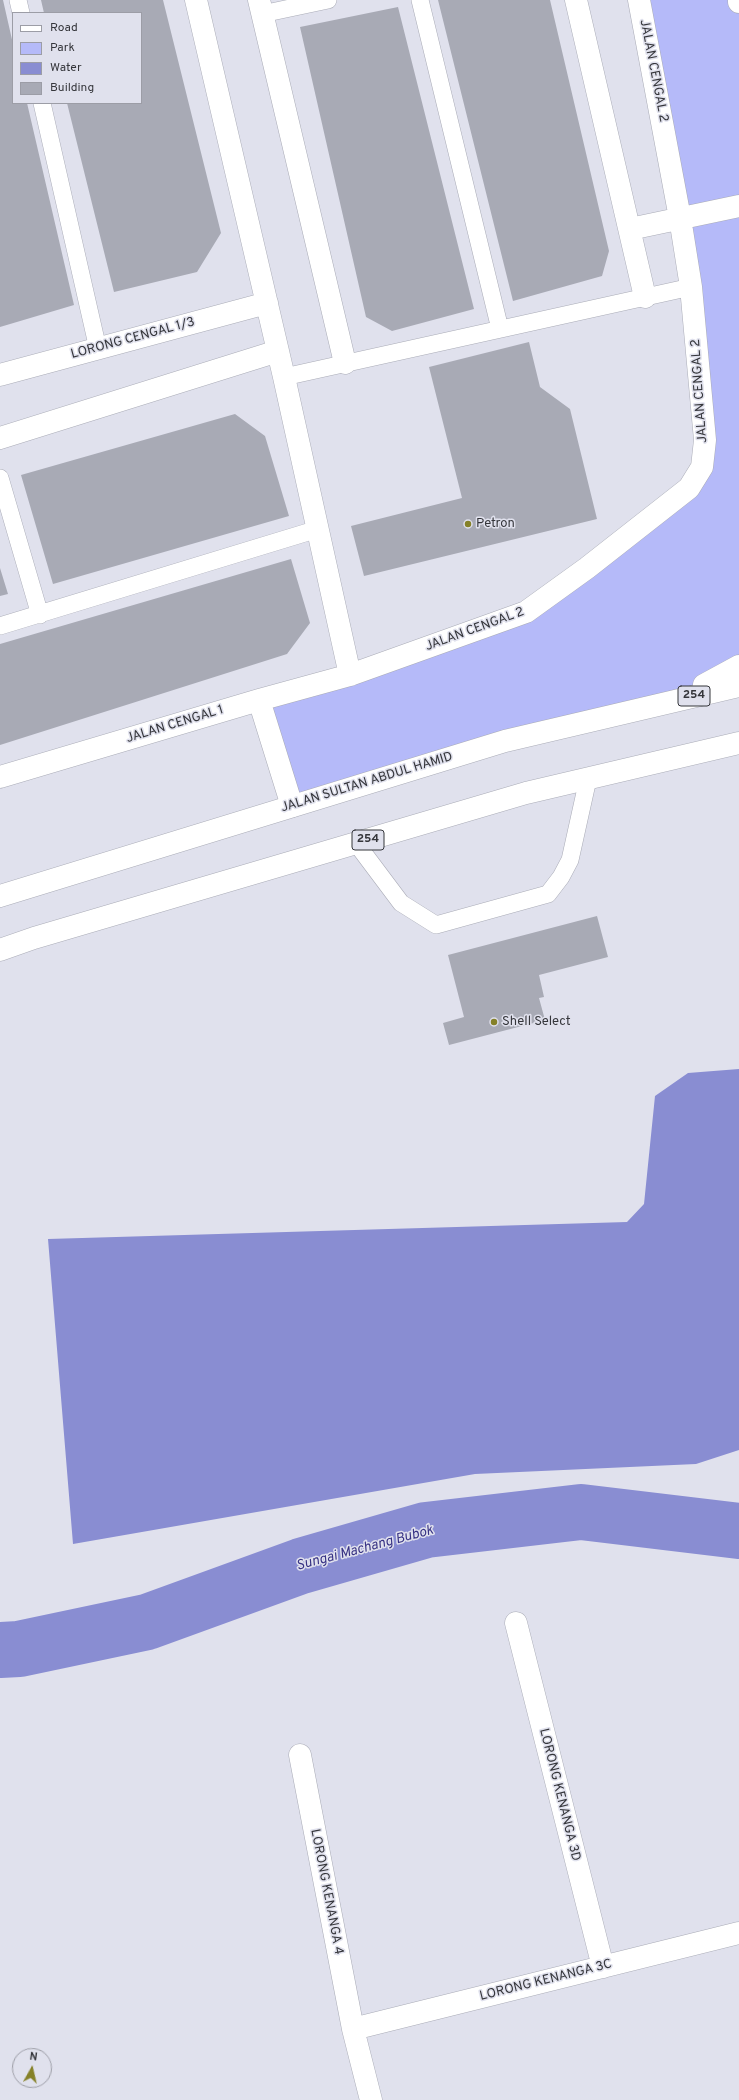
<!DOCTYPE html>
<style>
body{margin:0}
#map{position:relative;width:739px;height:2100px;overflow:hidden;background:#e0e1ed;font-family:Overpass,sans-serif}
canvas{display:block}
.legend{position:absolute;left:12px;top:12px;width:130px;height:92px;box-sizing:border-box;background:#e0e1ed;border:1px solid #9c9da6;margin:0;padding:5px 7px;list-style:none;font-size:12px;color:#35363b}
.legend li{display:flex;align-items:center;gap:8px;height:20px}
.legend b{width:20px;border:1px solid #9c9da6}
.north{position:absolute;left:12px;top:2048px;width:40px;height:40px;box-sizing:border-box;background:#e0e1ed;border:1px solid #9c9da6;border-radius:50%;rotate:8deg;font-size:11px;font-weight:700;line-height:16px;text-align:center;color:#35363b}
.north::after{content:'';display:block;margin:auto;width:14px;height:18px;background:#858128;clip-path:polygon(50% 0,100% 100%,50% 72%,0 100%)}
</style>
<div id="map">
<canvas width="739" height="2100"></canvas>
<ul class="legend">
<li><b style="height:5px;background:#fff"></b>Road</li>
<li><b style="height:11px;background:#b5baf9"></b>Park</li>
<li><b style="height:11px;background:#898dd2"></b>Water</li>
<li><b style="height:11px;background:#a8aab5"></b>Building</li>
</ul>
<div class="north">N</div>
</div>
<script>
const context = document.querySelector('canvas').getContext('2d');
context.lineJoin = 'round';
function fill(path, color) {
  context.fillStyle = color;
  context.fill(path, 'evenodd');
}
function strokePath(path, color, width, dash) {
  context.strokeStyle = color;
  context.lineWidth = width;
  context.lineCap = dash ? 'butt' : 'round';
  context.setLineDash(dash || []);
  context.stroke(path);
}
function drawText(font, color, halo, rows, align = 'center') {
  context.font = font + ' Overpass,sans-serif';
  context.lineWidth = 3;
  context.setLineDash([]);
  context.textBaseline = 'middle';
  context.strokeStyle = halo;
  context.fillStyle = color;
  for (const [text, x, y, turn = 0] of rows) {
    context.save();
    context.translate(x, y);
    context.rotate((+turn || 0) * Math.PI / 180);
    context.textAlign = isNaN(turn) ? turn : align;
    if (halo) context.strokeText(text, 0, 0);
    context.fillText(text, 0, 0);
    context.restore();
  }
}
fill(new Path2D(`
 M639,0H739V666L712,682L292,806L259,700L526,612L689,488L705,440Z`), '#b5baf9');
fill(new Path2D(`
 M739,1069V1450L696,1464L475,1474L73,1544L48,1239L627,1222L644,1204L655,1096L688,1073Z`), '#898dd2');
strokePath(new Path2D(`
 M0,1650L19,1649L147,1622L301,1566L426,1530L581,1512L739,1531`), '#898dd2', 56);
fill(new Path2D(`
 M0,0H3L13,44V103H27L74,305L0,327Z
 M41,0H163L221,233L197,272L114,292L67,103H141V13H44Z
 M438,0H550L609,251L602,276L513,301Z
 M398,7L474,309L392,331L366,317L300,27Z
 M529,342L540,387L570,409L597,519L364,576L351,526L462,498L429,367Z
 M235,414L265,436L289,516L53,584L21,475Z
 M291,559L310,623L287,654L0,745V644Z
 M0,568L8,594L0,596Z
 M597,916L608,957L539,975L544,997L539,998L545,1020L449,1045L443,1023L464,1017L448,955Z`), '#a8aab5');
const service = new Path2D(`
 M18,0L21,13
 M420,0L500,329
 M262,14L328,0
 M42,103L98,349
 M284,377L691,287
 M0,478L40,615
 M0,626L318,529
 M356,843L401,903L436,925L548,894L561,877L570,860L588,779`);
const minor = new Path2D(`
 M196,0L284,377L350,675
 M259,0L345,363
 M576,0L645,297
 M630,229L739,206
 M0,375L267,303
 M0,438L278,351
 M259,700L292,806
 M0,777L259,700L350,675L526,612L587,568L689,488L702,467L705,440L691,287L680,218L639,0
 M516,1623L603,1967
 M300,1755L353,2029L371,2100
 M353,2029L739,1933`);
const primary = new Path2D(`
 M739,0V2
 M704,685L739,666
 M0,896L505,741L739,686
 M0,950L34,938L526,793L739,743`);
strokePath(service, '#aaacb7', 18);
strokePath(minor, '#aaacb7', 23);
strokePath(primary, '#aaacb7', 23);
strokePath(service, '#fff', 17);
strokePath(minor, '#fff', 22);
strokePath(primary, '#fff', 22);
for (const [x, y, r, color] of [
 [468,524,4,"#858128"],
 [494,1022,4,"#858128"]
]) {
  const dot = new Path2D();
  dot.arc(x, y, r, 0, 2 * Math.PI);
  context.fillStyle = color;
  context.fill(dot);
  strokePath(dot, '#e0e1ed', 1.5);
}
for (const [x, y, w] of [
 [694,696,32],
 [368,840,32]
]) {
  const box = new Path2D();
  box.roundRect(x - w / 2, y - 10, w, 20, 3);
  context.fillStyle = '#e0e1ed';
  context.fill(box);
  strokePath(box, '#35363b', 1);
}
drawText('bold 12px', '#35363b', null, [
 ["254",694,696],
 ["254",368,840]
]);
drawText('13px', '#35363b', '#e0e1ed', [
 ["JALAN CENGAL 2",653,71,79],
 ["LORONG CENGAL 1/3",133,339,-15],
 ["JALAN CENGAL 2",700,391,-94],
 ["JALAN CENGAL 2",475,630,-20],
 ["JALAN CENGAL 1",175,725,-17],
 ["JALAN SULTAN ABDUL HAMID",367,783,-17],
 ["LORONG KENANGA 3D",559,1795,76],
 ["LORONG KENANGA 4",326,1892,79],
 ["LORONG KENANGA 3C",546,1981,-14]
]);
drawText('13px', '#35363b', '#e0e1ed', [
 ["Petron",476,524],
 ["Shell Select",502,1022]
], 'left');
drawText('italic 14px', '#373284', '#e0e1ed', [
 ["Sungai Machang Bubok",365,1549,-15]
]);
</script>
